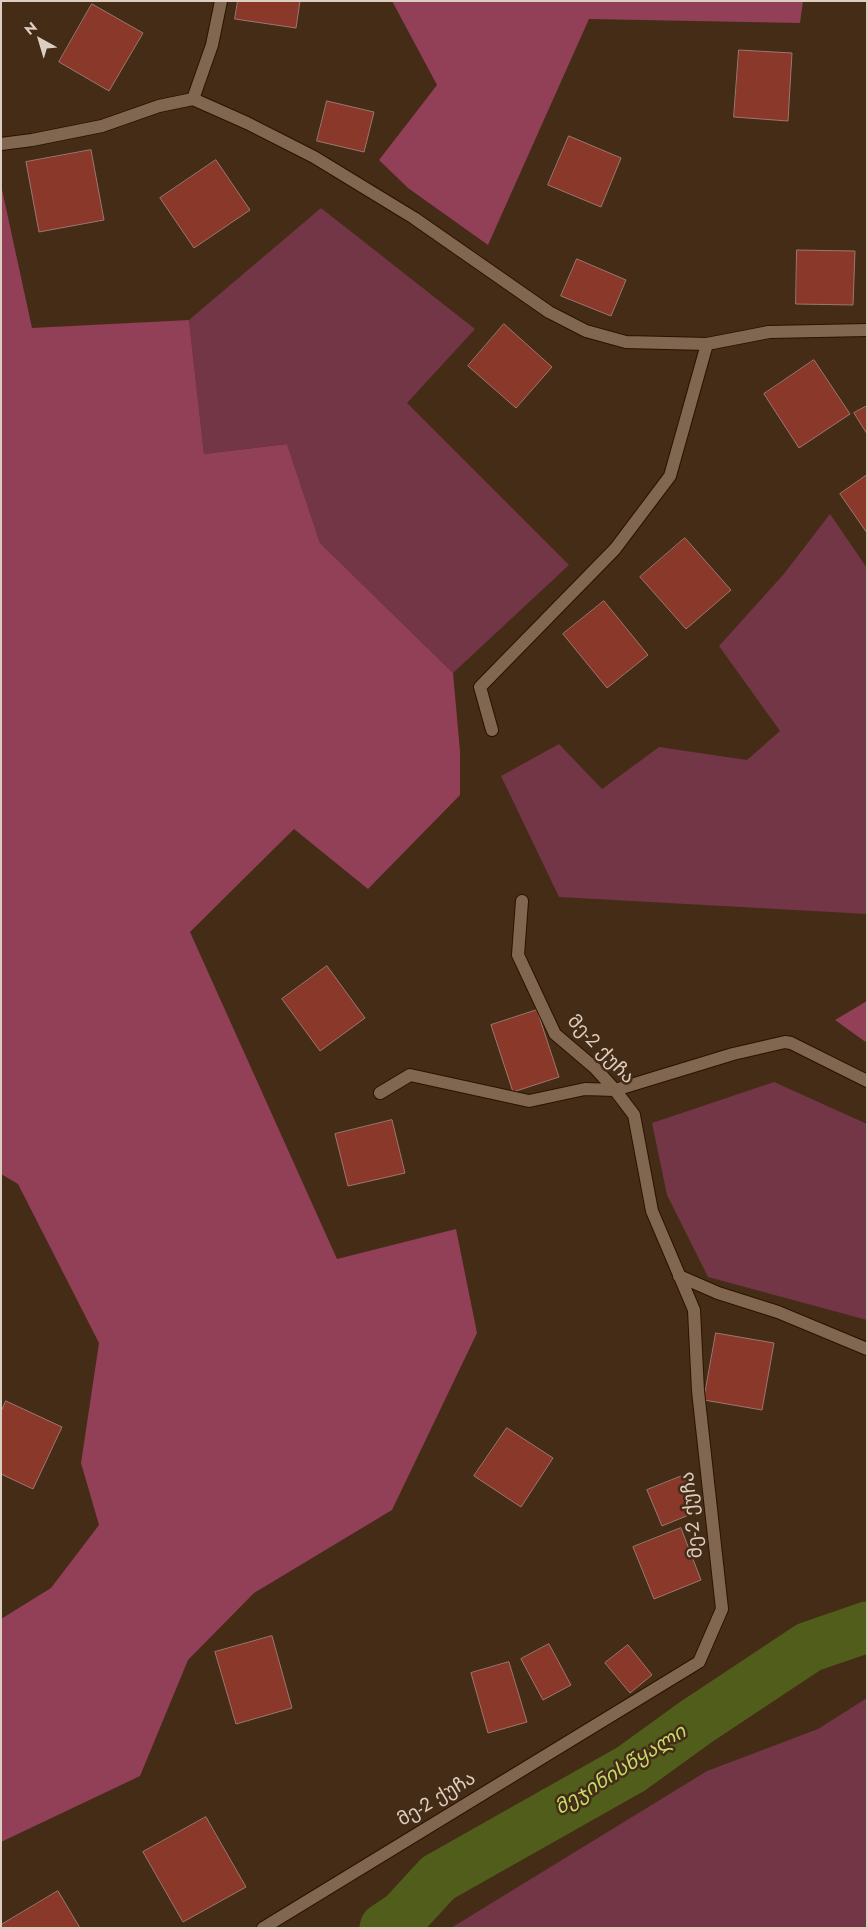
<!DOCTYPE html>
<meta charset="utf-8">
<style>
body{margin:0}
#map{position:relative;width:868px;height:1929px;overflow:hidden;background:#442c17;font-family:Jost,sans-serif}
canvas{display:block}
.frame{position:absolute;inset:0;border:2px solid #ddcec1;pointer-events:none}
.north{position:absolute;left:15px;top:15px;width:50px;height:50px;-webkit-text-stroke:4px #442c17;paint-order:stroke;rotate:321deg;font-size:14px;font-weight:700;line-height:20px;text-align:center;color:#ddcec1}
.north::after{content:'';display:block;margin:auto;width:18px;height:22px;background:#ddcec1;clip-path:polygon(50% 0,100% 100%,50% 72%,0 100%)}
</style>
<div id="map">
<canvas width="868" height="1929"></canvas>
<div class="frame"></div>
<div class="north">N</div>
</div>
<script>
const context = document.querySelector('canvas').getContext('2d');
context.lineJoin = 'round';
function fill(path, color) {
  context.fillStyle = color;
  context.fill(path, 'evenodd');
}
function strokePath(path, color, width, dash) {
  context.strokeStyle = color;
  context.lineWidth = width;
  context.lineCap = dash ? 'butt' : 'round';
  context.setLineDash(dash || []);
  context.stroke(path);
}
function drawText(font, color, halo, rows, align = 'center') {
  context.font = font + ' Jost,"Noto Sans Georgian",sans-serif';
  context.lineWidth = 5;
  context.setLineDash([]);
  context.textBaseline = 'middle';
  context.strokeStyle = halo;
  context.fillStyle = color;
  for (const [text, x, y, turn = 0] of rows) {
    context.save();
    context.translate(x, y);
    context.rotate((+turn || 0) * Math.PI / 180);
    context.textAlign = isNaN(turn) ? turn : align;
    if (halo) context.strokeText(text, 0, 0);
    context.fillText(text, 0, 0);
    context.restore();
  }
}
fill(new Path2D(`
 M321,208L475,329L407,403L569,565L453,673L320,543L287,444L204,454L189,320Z
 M830,514L867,568V914L559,897L501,776L559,744L602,789L659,747L747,760L780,731L719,646L783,575Z
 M774,1082L867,1124V1320L708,1277L667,1195L652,1123Z
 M867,1698V1928H451L707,1771L818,1729Z`), '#723647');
fill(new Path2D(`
 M392,1H803L800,23L589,19L488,245L408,188L379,160L437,85Z
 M1,185L32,328L189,320L204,454L287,444L320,543L453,673L460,751V795L368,889L294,829L190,932L337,1259L456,1229L477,1333L392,1510L254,1593L188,1660L140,1776L1,1842V1619L51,1588L99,1525L81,1463L99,1343L18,1184L1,1174Z
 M867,1001V1043L835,1020Z`), '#923f58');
strokePath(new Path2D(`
 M385,1928L403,1916L438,1878L631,1769L696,1722L809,1647L867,1627`), '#515e1b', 51);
const building = new Path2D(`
 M238,1H300L296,28L235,19Z
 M92,4L143,33L109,91L59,62Z
 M739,50L792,53L788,121L734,117Z
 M327,101L374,112L364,152L317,141Z
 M569,136L621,158L601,207L548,185Z
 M91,150L104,220L39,232L26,162Z
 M216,160L250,210L194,248L160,198Z
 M797,250L855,251L853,305L796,304Z
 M577,259L626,280L611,316L561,296Z
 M504,324L552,367L516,408L468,366Z
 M814,360L850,414L799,448L764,394Z
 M867,406V434L854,413Z
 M867,475V533L840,494Z
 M685,538L731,590L686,629L640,577Z
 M604,601L648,655L607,688L563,634Z
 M327,966L365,1018L320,1051L282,999Z
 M537,1010L559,1077L513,1092L491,1025Z
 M392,1120L405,1173L348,1186L335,1134Z
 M716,1333L774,1343L762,1410L704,1400Z
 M6,1401L62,1427L33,1489L1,1474V1412Z
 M507,1428L553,1458L521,1507L474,1476Z
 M687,1474L701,1510L662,1526L647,1490Z
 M681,1528L701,1580L654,1599L633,1547Z
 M272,1636L292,1708L236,1724L215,1652Z
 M549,1644L571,1685L543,1700L521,1659Z
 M628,1645L652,1675L630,1693L605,1663Z
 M509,1662L527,1722L488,1733L471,1673Z
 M206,1817L246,1887L183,1922L143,1852Z
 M58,1891L80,1928H1V1925Z`);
fill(building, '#8a3829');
strokePath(building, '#9d776f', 1);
const service = new Path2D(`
 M193,99L212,45L221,1
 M492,730L480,687L615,549L670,476L707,344
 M380,1093L410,1075L529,1101L585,1089L615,1090L733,1054L785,1042L791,1043L867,1081
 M679,1276L718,1293L778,1312L867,1349`);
const minor = new Path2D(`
 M1,144L32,140L102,126L159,106L193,99L247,123L314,157L414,218L549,312L586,331L626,342L707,344L769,332L867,330
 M263,1928L699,1662L722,1609L698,1391L694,1310L652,1211L634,1115L615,1090L595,1068L555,1034L518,955L522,901`);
strokePath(service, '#291401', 14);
strokePath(minor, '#291401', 14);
strokePath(service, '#826750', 12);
strokePath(minor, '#826750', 12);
drawText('19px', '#ddcec1', '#442c17', [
 ["მე-2 ქუჩა",600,1050,46],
 ["მე-2 ქუჩა",693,1515,-96],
 ["მე-2 ქუჩა",437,1800,-31]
]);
drawText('italic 20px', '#c3dd69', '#442c17', [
 ["მეჯინისწყალი",621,1771,-32]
]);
</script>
